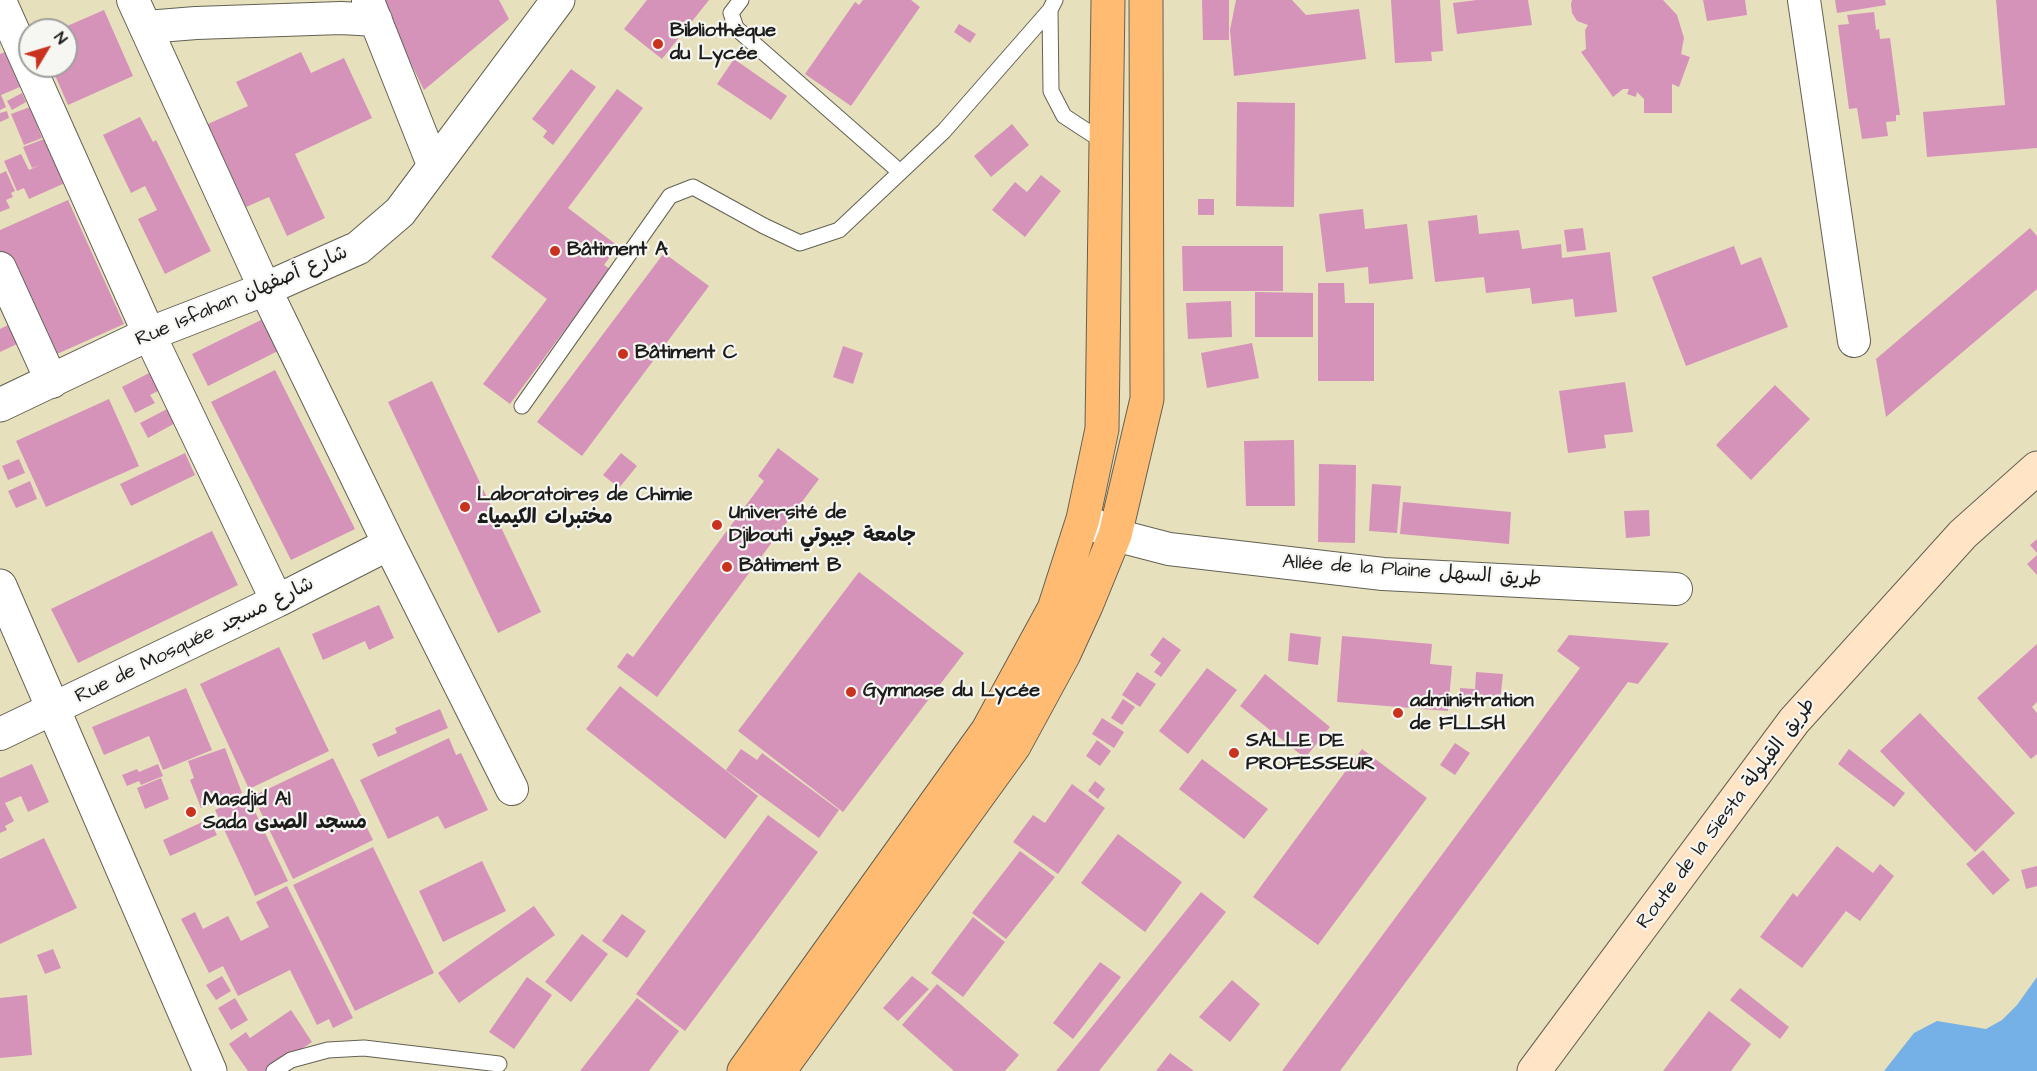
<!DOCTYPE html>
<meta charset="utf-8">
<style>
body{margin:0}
#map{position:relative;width:2037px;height:1071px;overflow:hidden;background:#e7e0bc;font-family:"Architects Daughter",sans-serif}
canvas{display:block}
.north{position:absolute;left:18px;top:18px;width:60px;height:60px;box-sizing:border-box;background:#f6f6f2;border:2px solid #9f9f9c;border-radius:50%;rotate:52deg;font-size:16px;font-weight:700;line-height:24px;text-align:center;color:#1c1c1c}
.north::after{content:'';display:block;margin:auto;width:21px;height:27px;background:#c8321e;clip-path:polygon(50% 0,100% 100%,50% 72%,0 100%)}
</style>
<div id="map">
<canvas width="2037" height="1071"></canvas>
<div class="north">N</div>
</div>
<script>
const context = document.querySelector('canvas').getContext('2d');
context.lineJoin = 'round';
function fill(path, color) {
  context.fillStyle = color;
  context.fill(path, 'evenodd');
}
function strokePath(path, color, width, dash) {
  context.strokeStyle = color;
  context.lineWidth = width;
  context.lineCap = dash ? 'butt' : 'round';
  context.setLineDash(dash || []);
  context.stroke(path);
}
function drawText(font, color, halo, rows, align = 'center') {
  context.font = font + ' "Architects Daughter","Playpen Sans Arabic",sans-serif';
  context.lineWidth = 4.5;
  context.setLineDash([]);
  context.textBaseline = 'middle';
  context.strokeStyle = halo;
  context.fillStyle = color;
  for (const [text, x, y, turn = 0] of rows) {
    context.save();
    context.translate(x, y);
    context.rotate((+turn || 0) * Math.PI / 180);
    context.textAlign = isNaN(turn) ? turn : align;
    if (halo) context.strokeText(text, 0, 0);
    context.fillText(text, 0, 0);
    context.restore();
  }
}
fill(new Path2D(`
 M2037,977V1071H1884L1914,1033L1937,1021L1986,1029L2002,1020L2017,1005Z`), '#75b1e7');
fill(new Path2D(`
 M380,0H499L509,19L424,90Z
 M647,0H709L662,59L624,29Z
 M863,0H911L920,7L851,106L805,74L855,2L859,5Z
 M1202,0H1229V40H1203Z
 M1236,0H1292L1306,15L1359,9L1366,59L1234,76L1230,30Z
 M1391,0H1440L1443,51L1431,52L1432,61L1395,63Z
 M1477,0H1528L1532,25L1457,34L1453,3Z
 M1572,0H1663L1677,15L1684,38L1681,54L1690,57L1679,87L1672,84V113H1644V99L1637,92L1636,97L1627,94L1629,89H1623L1613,97L1581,52L1586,49L1585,30L1588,25L1577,21L1572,13L1571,4Z
 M1703,0H1745L1747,15L1707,21Z
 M1835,0H1885L1886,5L1837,13Z
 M1996,0H2037V148L1927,157L1923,112L2005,105Z
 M104,10L133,76L68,105L51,66H66V30H58Z
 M1874,12L1876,30L1879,29L1880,39L1890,38L1900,115H1896V121L1886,122L1888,136L1862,139L1857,108L1849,109L1838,25L1849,24L1847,15Z
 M959,24L976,34L970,43L954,32Z
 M5,52L20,87L1,95L6,107L0,110V54Z
 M301,52L311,73L344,58L372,118L295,154L325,218L287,236L269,197L246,207L208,124L248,106L236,82Z
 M734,59L787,96L771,120L717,84Z
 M571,69L596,87L553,145L543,137L547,131L532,119Z
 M617,89L643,108L568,208L618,246L604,265L610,269L510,404L483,384L547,299L491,257Z
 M22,93L26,102L12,110L7,101Z
 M1237,102L1295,103L1294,207L1236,206Z
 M30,107L42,138L24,145L11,114Z
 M7,111L9,118L0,122V113Z
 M140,117L153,142L156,140L211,251L165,274L138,219L157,210L145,186L131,193L103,135Z
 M1012,124L1029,145L991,177L974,156Z
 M44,139L65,183L29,199L24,188L17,191L4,161L21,154L29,170L40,165L32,168L23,147Z
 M6,171L15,191L11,193L13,197L6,200L10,208L0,212V174Z
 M1041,175L1061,191L1025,237L992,210L1015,182L1027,192Z
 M1198,199H1214V215H1198Z
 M68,200L124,324L48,358L0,251V230Z
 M1363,209L1365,229L1407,224L1413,279L1369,284L1368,267L1326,272L1319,214Z
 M1477,215L1479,234L1519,230L1522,249L1561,244L1562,258L1610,252L1617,312L1575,317L1573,299L1532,304L1530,288L1486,293L1484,277L1435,282L1428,221Z
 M1583,228L1586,250L1567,252L1564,230Z
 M2030,228L2037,236V289L1886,417L1876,359Z
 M1182,246H1283V291H1183Z
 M1734,246L1741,265L1761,257L1788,327L1686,366L1652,277Z
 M664,253L709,286L582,456L537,422Z
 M1318,283H1344L1345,303H1374V381H1318Z
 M1255,292L1313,293V337H1255Z
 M1231,301L1232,337L1188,339L1186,303Z
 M263,319L278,351L208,386L192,354Z
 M8,325L17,344L0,352V329Z
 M1252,343L1259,378L1207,388L1201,353Z
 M843,346L863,353L853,384L833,377Z
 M275,370L355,529L291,560L211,402Z
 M153,371L162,389L150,395L155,403L135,413L122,387Z
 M432,381L541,612L498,633L388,402Z
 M1625,382L1633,432L1604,435L1606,448L1568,453L1559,391Z
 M1775,385L1810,419L1751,480L1716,445Z
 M109,399L139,466L46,507L16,441Z
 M171,407L179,421L148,438L140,423Z
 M1294,440L1295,506H1246L1244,441Z
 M778,448L819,479L657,697L617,667L627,653L633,657L764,481L758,476Z
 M185,453L195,475L131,506L120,484Z
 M621,453L637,466L619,488L603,475Z
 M19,459L25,473L8,480L2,466Z
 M1319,464L1356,465L1355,543L1318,542Z
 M30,481L37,499L16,508L8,491Z
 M1372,484L1401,486L1397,533L1369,531Z
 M1403,502L1511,512L1509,544L1400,534Z
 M1649,510L1650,536L1626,538L1624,511Z
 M212,531L238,585L78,663L51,609Z
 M2037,539V553L2030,545Z
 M2037,555V575L2027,564Z
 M859,572L964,653L843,812L738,731Z
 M379,605L394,638L369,650L365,641L323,660L312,634Z
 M1290,633L1321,637L1318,665L1288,661Z
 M1569,635L1669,643L1638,684L1628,682L1340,1071H1282L1580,668L1557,651Z
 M1342,636L1432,644L1430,664L1452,666L1448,711L1337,702Z
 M1163,637L1181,650L1161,677L1154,672L1161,663L1150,655Z
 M2037,644V702L2032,707L2037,713V754L2031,759L1977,698Z
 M279,647L329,751L249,789L200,684Z
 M1207,668L1237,690L1188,754L1159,731Z
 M1137,672L1156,684L1140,707L1122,695Z
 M1476,672L1503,674L1500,701L1460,698V688L1475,689Z
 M1265,674L1330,727L1305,758L1240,706Z
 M620,686L758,796L725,839L586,729Z
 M186,688L212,750L163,770L149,736L104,755L92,727Z
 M1123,699L1135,707L1122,725L1111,718Z
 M440,709L448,728L378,757L372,744L397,733L395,728Z
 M1920,713L2015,813L1975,852L1880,751Z
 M1102,718L1124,732L1114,748L1092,734Z
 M449,738L456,755L461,753L488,810L445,829L438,816L388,839L360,780Z
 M1097,740L1111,751L1100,766L1086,756Z
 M1455,743L1470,753L1455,775L1440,765Z
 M225,748L242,793L201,808L190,780L194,778L188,761Z
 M741,749L757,760L762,753L839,810L819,838L726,770Z
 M1362,749L1427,798L1318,945L1253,897Z
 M1849,749L1905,793L1894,807L1838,764Z
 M333,758L373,840L293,879L253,796Z
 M1202,759L1268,809L1244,839L1179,789Z
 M32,764L49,802L28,812L21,796L5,803L14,821L5,826L7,830L0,833V778Z
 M158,764L163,776L141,785L139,781L127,786L122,775L137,769L139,772Z
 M161,778L169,799L145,809L137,788Z
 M1095,781L1105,789L1098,799L1088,791Z
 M1072,784L1105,808L1058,874L1013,842L1033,815L1045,823Z
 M247,795L288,881L255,896L215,810Z
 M768,815L818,852L685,1031L636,994Z
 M209,819L217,835L170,856L163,840Z
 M1118,834L1182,882L1145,932L1081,883Z
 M44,838L77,908L0,944V859Z
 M1837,846L1873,873L1880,864L1894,876L1860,921L1846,911L1802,968L1760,937L1793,893L1797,897Z
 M373,847L434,973L355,1011L293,885Z
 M1983,850L2010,880L1993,895L1966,864Z
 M1020,851L1055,877L1006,939L972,913Z
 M482,861L506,911L443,942L419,891Z
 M2037,866V886L2026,889L2021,870Z
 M287,886L353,1018L333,1028L329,1019L317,1025L290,970L238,996L223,966L209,973L181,919L195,912L203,929L228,916L241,941L269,927L256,902Z
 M1201,892L1226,912L1099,1071H1056Z
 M534,906L555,935L459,1003L438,973Z
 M622,914L646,931L627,958L602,941Z
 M973,917L1005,942L963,997L931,973Z
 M582,934L608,954L571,1002L545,982Z
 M53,949L61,968L45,974L37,955Z
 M1100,962L1121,977L1073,1039L1053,1023Z
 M222,976L231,991L216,1000L206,985Z
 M912,976L929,989L898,1021L883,1008Z
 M527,977L552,995L514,1049L489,1032Z
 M1232,980L1260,1004L1230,1042L1199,1017Z
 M937,984L1019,1055L1005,1071H954L902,1025Z
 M1740,988L1789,1027L1780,1039L1730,1000Z
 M27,995L32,1055L0,1058V998Z
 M235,998L248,1020L231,1030L218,1008Z
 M637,998L679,1031L649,1071H580Z
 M291,1010L312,1042L269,1071H248L229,1044L246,1032L250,1038Z
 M1709,1011L1751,1044L1731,1071H1663Z
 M1170,1053L1194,1071H1156Z`), '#d593ba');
const service = new Path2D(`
 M741,0L731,13L736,28L900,172
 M1055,0L1050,10L1051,91L1064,116L1107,144
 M522,406L670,196L693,187L764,226L800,243L839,230L944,131L1050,10
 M274,1071L291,1060L328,1050L364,1048L499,1064`);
const minor = new Path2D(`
 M133,0L265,289L389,544L512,789
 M1804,0L1854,341
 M0,1L149,334L277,601
 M368,1L434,167
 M146,27L196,23L341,18L376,20
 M0,268L52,382
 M1083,519L1115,535L1169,549L1383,574L1676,589
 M0,734L277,601L389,544`);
const tertiary = new Path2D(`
 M0,405L149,334L265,289L358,248L400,212L558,0
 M0,586L210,1071`);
const secondary = new Path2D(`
 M1534,1071L1794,721L1963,534L2037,468`);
const primary = new Path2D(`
 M744,1071L988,730L1054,609L1083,519L1102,429L1108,0
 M779,1071L1014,746L1064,654L1086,606L1115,535L1147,399L1146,0`);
strokePath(service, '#636154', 17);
strokePath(minor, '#636154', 34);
strokePath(tertiary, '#636154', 35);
strokePath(secondary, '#636154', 35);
strokePath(primary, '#636154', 35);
strokePath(service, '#fff', 15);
strokePath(minor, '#fff', 32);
strokePath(tertiary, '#fff', 33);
strokePath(secondary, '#ffe4c6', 33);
strokePath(primary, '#ffbb71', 33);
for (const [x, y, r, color] of [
 [658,44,6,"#c8321e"],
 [555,251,6,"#c8321e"],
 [623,354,6,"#c8321e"],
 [465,507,6,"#c8321e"],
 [717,525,6,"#c8321e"],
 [727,567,6,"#c8321e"],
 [851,692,6,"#c8321e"],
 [1398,713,6,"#c8321e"],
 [1234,753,6,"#c8321e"],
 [191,812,6,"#c8321e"]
]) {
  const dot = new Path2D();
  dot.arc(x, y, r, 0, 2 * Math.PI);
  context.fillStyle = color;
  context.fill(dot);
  strokePath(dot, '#f6f6f2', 2);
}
drawText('bold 20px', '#1c1c1c', '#f6f6f2', [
 ["Bibliothèque",670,32],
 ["du Lycée",670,55],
 ["Bâtiment A",567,251],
 ["Bâtiment C",635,354],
 ["Laboratoires de Chimie",477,496],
 ["مختبرات الكيمياء",477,519],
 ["Université de",729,514],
 ["Djibouti جامعة جيبوتي",729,537],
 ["Bâtiment B",739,567],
 ["Gymnase du Lycée",863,692],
 ["administration",1410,702],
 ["de FLLSH",1410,725],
 ["SALLE DE",1246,742],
 ["PROFESSEUR",1246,765],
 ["Masdjid Al",203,801],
 ["Sada مسجد الصدى",203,824]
], 'left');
drawText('20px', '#1c1c1c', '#f6f6f2', [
 ["Rue Isfahan شارع أصفهان",242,297,-23],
 ["Allée de la Plaine طريق السهل",1412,572,4],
 ["Rue de Mosquée شارع مسجد",195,641,-26],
 ["Route de la Siesta طريق القيلولة",1727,814,-53]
]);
</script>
